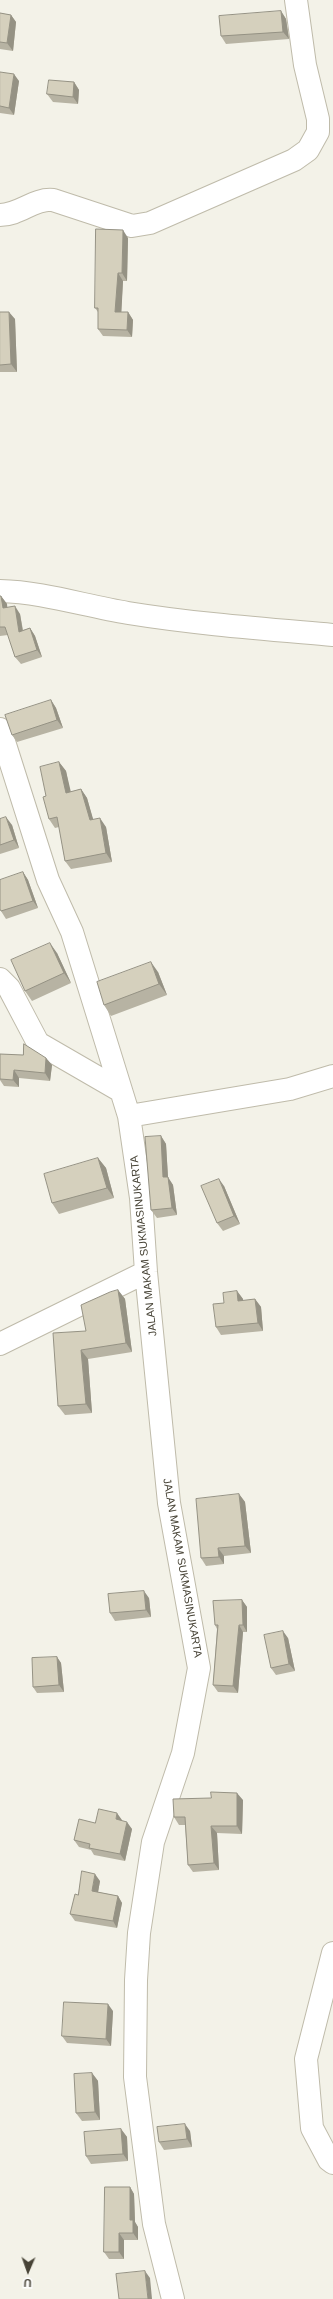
<!DOCTYPE html>
<style>
body{margin:0}
#map{position:relative;width:333px;height:2299px;overflow:hidden;background:#f3f2e8;font-family:Arial,sans-serif}
canvas{display:block}
.north{position:absolute;left:8px;top:2251px;width:40px;height:40px;-webkit-text-stroke:3px #fff;paint-order:stroke;rotate:182deg;font-size:11px;font-weight:700;line-height:16px;text-align:center;color:#474336}
.north::after{content:'';display:block;margin:auto;width:14px;height:18px;background:#474336;clip-path:polygon(50% 0,100% 100%,50% 72%,0 100%)}
</style>
<div id="map">
<canvas width="333" height="2299"></canvas>
<div class="north">U</div>
</div>
<script>
const context = document.querySelector('canvas').getContext('2d');
context.lineJoin = 'round';
function strokePath(path, color, width, dash) {
  context.strokeStyle = color;
  context.lineWidth = width;
  context.lineCap = dash ? 'butt' : 'round';
  context.setLineDash(dash || []);
  context.stroke(path);
}
function fill(path, color) {
  context.fillStyle = color;
  context.fill(path, 'evenodd');
}
function drawText(font, color, halo, rows, align = 'center') {
  context.font = font + ' Arial,sans-serif';
  context.lineWidth = 3;
  context.setLineDash([]);
  context.textBaseline = 'middle';
  context.strokeStyle = halo;
  context.fillStyle = color;
  for (const [text, x, y, turn = 0] of rows) {
    context.save();
    context.translate(x, y);
    context.rotate((+turn || 0) * Math.PI / 180);
    context.textAlign = isNaN(turn) ? turn : align;
    if (halo) context.strokeText(text, 0, 0);
    context.fillText(text, 0, 0);
    context.restore();
  }
}
const minor = new Path2D(`
 M0,215C20,215 34,198 53,200L132,226L150,223L294,160L308,150L318,132V119L305,65L296,0
 M0,591C43,592 85,606 128,613C196,624 265,629 333,635
 M0,729L48,880L72,932L129,1116L141,1198L146,1272L169,1503L199,1668L183,1753L153,1842L139,1933L136,1980L135,2077L154,2224L173,2299
 M0,979L9,988L38,1043L121,1091
 M129,1116L290,1089L333,1076
 M0,1344L146,1272
 M333,1953L306,2059L312,2128L329,2160L333,2163`);
strokePath(minor, '#bfbbaa', 24);
strokePath(minor, '#fff', 22);
fill(new Path2D(`
 M281,11L286,19L289,39L226,44L221,36Z
 M0,13L11,15L16,22L13,51L0,49Z
 M0,72L19,81L14,115L0,113Z
 M74,82L79,90L78,104L53,102L47,94Z
 M128,238L127,281H123L121,312H128L133,320L132,337L103,336L98,329V312L95,308Z
 M0,312L15,319L17,372H0Z
 M0,596H1L7,604V607L20,614L23,630L30,628L35,636L42,657L21,664L15,657L8,635L0,636Z
 M51,700L56,708L63,728L17,742L12,735Z
 M59,762L66,771L70,792L81,789L87,798L93,820L106,827L112,862L71,869L65,861L59,827L55,828L49,819L46,796Z
 M0,819L12,825L19,848L0,854Z
 M23,872L28,880L38,908L6,919L1,911Z
 M57,953L71,983L32,1001L25,991Z
 M158,972L167,995L111,1016L104,1005Z
 M0,1054L46,1058L52,1065L50,1081L19,1078V1087L4,1086L0,1080Z
 M161,1136L166,1144L168,1178L173,1185L177,1215L157,1218L151,1210Z
 M98,1158L106,1168L114,1198L59,1214L52,1203Z
 M224,1186L240,1224L223,1231L217,1223Z
 M118,1290L125,1299L132,1352L88,1359L92,1413L65,1415L58,1406L86,1331Z
 M237,1291L243,1299V1301L255,1299L261,1307L263,1331L221,1335L216,1327L224,1303Z
 M239,1494L245,1502L251,1553L224,1556V1564L206,1566L201,1558Z
 M149,1598L151,1617L115,1621L110,1613Z
 M242,1600L247,1607V1632H243L238,1693L218,1692L213,1685L217,1629L215,1625Z
 M288,1638L295,1671L276,1675L271,1668Z
 M57,1657L61,1663L64,1692L37,1693L33,1687Z
 M243,1800L242,1834L217,1833L219,1870L193,1872L188,1865L185,1825H179L174,1817Z
 M122,1820V1821L132,1829L125,1861L94,1855L91,1850L79,1847L74,1840L95,1823Z
 M100,1881L98,1892L118,1896L122,1903L117,1928L75,1921L70,1914L78,1895Z
 M113,2011L111,2046L67,2043L62,2036Z
 M92,2073L98,2081L100,2120L82,2121L76,2113Z
 M121,2129L127,2137L128,2161L91,2164L86,2156Z
 M190,2131L192,2147L164,2150L159,2142Z
 M130,2187L134,2194L135,2222L138,2227V2240H124V2259H109L104,2252Z`), '#b7b3a3');
fill(new Path2D(`
 M281,11L286,19L289,39L283,32Z
 M11,15L16,22L13,51L7,43Z
 M14,74L19,81L14,115L9,108Z
 M74,82L79,90L78,104L73,97Z
 M123,230L128,238L127,281L122,273Z
 M118,273L123,281L121,320L115,312Z
 M9,312L15,319L17,372L11,364Z
 M128,312L133,320L132,337L127,330Z
 M1,596L7,604L8,615L3,608Z
 M15,606L20,614L24,639L19,632Z
 M30,628L35,636L42,657L37,650Z
 M51,700L56,708L63,728L57,720Z
 M59,762L66,771L73,801L66,793Z
 M81,789L87,798L96,829L90,820Z
 M6,817L12,825L19,848L14,840Z
 M100,818L106,827L112,862L106,853Z
 M23,872L28,880L38,908L33,901Z
 M50,943L57,953L71,983L64,973Z
 M151,962L158,972L167,995L159,984Z
 M46,1058L52,1065L50,1081L45,1073Z
 M14,1070L19,1078V1087L13,1080Z
 M161,1136L166,1144L168,1177L173,1185L177,1215L172,1208L163,1177Z
 M98,1158L106,1168L114,1198L107,1188Z
 M219,1179L224,1186L240,1224L234,1216Z
 M118,1290L125,1299L132,1352L126,1343Z
 M237,1291L243,1299L244,1309L238,1301Z
 M255,1299L261,1307L263,1331L258,1323Z
 M81,1350L88,1359L92,1413L86,1404Z
 M239,1494L245,1502L251,1553L245,1546Z
 M218,1548L224,1556V1564L219,1557Z
 M144,1591L149,1598L151,1617L146,1610Z
 M242,1600L247,1607V1632L243,1625Z
 M239,1625L243,1632L238,1693L233,1686Z
 M283,1631L288,1638L295,1671L289,1664Z
 M57,1657L61,1663L64,1692L59,1685Z
 M237,1793L243,1800L242,1834L237,1826Z
 M117,1813L122,1820L120,1826L116,1819Z
 M127,1822L132,1829L125,1861L120,1854Z
 M211,1826L217,1833L219,1870L214,1863Z
 M95,1874L100,1881L97,1898L92,1891Z
 M118,1896L122,1903L117,1928L113,1921Z
 M108,2004L113,2011L111,2046L106,2039Z
 M92,2073L98,2081L100,2120L95,2112Z
 M185,2124L190,2131L192,2147L187,2139Z
 M121,2129L127,2137L128,2161L123,2154Z
 M130,2187L134,2194L135,2222L138,2227V2240L133,2233L130,2220Z
 M119,2233L124,2240V2259L119,2252Z
 M145,2271L150,2278L152,2299H148Z`), '#959284');
const building = new Path2D(`
 M281,11L283,32L221,36L219,16Z
 M0,13L11,15L7,43L0,42Z
 M0,72L14,74L9,108L0,106Z
 M49,80L74,82L73,97L47,94Z
 M96,229L123,230L122,273H118L115,312H128L127,330L98,329V308H95Z
 M0,312H9L11,364L0,365Z
 M0,596H1L3,608L15,606L19,632L30,628L37,650L15,657L5,627H0Z
 M51,700L57,720L12,735L5,715Z
 M59,762L66,793L81,789L90,820L100,818L106,853L65,861L57,817L49,819L43,797L46,796L40,767Z
 M6,817L14,840L0,845V819Z
 M23,872L33,901L1,911L0,909V880Z
 M50,943L64,973L25,991L11,960Z
 M151,962L159,984L104,1005L97,982Z
 M24,1044L46,1058L45,1073L14,1070L13,1080L0,1079V1054L23,1055Z
 M161,1136L163,1177H168L172,1208L151,1210L145,1137Z
 M98,1158L107,1188L52,1203L44,1174Z
 M219,1179L234,1216L217,1223L201,1186Z
 M118,1290L126,1343L81,1350L86,1404L58,1406L53,1333L86,1331L81,1305L110,1292Z
 M237,1291L238,1301L255,1299L258,1323L216,1327L213,1304L224,1303L223,1293Z
 M239,1494L245,1546L218,1548L219,1557L201,1558L196,1499Z
 M144,1591L146,1610L110,1613L108,1594Z
 M242,1600L243,1625H239L233,1686L213,1685L218,1625H215L213,1601Z
 M283,1631L289,1664L271,1668L264,1635Z
 M57,1657L59,1685L33,1687L32,1658Z
 M211,1792L237,1793V1826H211L214,1863L188,1865L185,1817H174L173,1799L211,1798Z
 M99,1809L117,1813L116,1819L127,1822L120,1854L89,1848L90,1844L74,1840L79,1819L95,1823Z
 M82,1871L95,1874L92,1891L118,1896L113,1921L70,1914L75,1894L78,1895Z
 M64,2002L108,2004L106,2039L62,2036Z
 M92,2073L95,2112L76,2113L74,2074Z
 M185,2124L187,2139L159,2142L157,2127Z
 M121,2129L123,2154L86,2156L84,2132Z
 M105,2187H130V2220H133V2233H119V2252H104Z
 M145,2271L148,2299H119L116,2274Z`);
fill(building, '#d5d0bd');
strokePath(building, '#959284', 1);
drawText('11px', '#474336', '#fff', [
 ["JALAN MAKAM SUKMASINUKARTA",144,1246,-96],
 ["JALAN MAKAM SUKMASINUKARTA",182,1568,80]
]);
</script>
